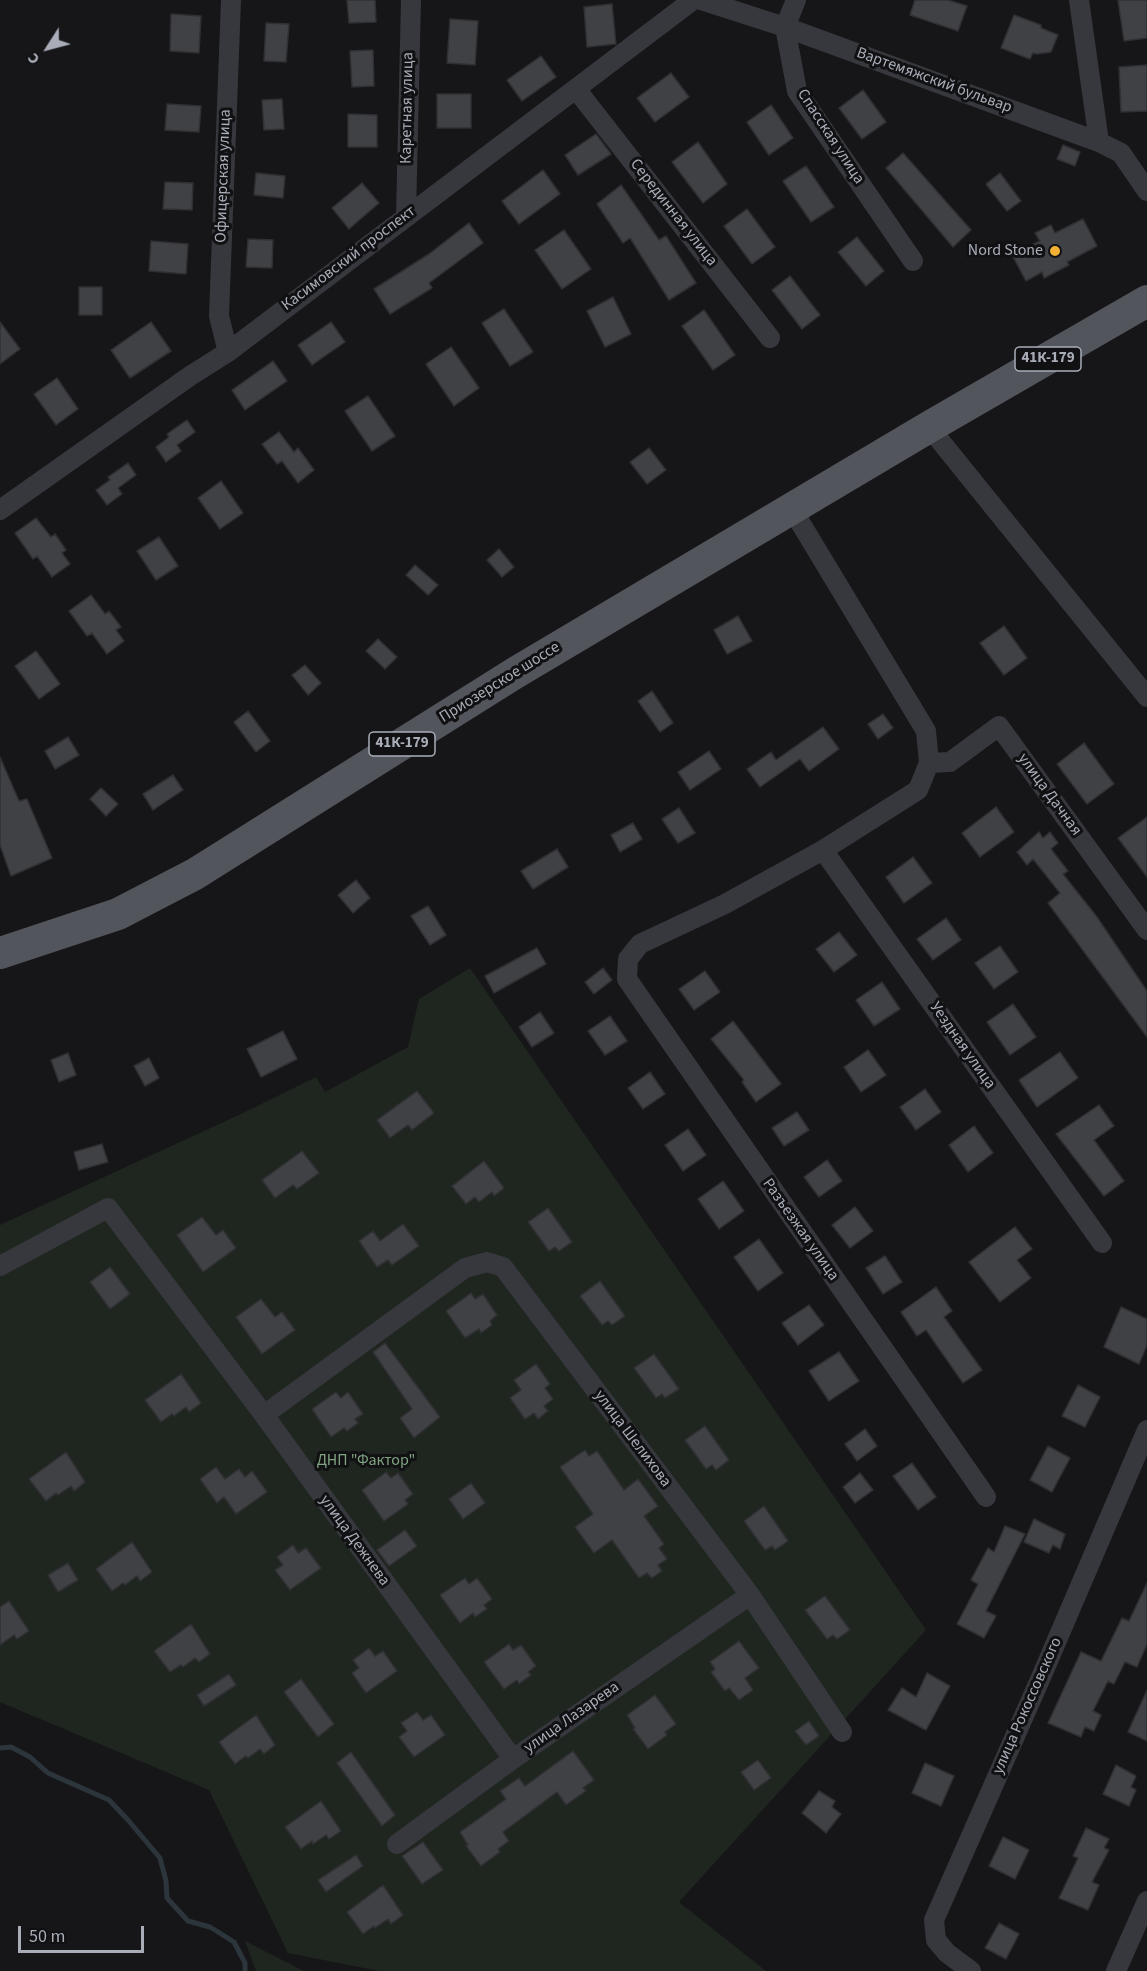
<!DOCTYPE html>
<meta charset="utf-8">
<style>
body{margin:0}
#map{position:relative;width:1147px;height:1971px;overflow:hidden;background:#161618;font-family:"Source Sans 3",sans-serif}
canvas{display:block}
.north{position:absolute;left:18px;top:18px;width:60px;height:60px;-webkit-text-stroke:4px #111113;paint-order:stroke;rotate:234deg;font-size:16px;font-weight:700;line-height:24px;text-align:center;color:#a8adb8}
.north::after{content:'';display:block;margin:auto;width:21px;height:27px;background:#a8adb8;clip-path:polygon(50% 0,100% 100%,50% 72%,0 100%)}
.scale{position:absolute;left:18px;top:1926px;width:126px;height:27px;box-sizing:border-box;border:3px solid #a8adb8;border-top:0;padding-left:8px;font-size:18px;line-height:21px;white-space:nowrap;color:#a8adb8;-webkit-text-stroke:4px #111113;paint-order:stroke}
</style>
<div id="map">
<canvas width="1147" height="1971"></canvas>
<div class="north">С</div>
<div class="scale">50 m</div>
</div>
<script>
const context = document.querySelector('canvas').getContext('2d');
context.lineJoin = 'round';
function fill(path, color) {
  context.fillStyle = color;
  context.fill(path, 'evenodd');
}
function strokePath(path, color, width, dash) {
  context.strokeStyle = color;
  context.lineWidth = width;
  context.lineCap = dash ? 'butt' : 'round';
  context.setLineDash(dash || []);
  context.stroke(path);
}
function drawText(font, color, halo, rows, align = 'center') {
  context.font = font + ' "Source Sans 3",sans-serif';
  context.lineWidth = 6;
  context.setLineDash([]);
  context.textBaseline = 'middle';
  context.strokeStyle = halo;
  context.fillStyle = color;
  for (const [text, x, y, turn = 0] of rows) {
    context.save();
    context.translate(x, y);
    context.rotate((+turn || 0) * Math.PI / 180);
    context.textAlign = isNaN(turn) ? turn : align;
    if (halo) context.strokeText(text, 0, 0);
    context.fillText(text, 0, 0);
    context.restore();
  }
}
fill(new Path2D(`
 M470,968L926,1630L679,1902L766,1971H379L288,1953L209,1790L0,1702V1225L243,1113L316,1077L325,1092L408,1047L419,999Z
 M245,1941L304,1971H256Z`), '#1e261f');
strokePath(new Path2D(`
 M0,1748L11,1747L30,1757L48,1773L109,1800L128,1820L160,1858L166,1881L167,1898L188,1921L210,1927L234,1942L245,1963V1971`), '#2c353c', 5);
const building = new Path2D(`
 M347,0H375L376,22L349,23Z
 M915,0H948L967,6L958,31L910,15Z
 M1118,0H1147V38L1124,41Z
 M612,4L616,44L587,47L584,7Z
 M171,14L201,16L199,53L170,51Z
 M1014,15L1041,25V28L1058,35L1051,52L1037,54L1033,53L1030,59L1001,48Z
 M450,19L478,21L475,65L447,63Z
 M266,23L289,24L286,62L264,61Z
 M373,50L374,86L352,87L350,51Z
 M541,56L556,77L522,101L507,80Z
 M1147,65V111L1121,112L1119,67Z
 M671,73L689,97L655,122L637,98Z
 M863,90L886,122L862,139L839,108Z
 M437,94H471V128H437Z
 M282,99L284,129L264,130L262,100Z
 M167,104L201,106L199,132L165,130Z
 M771,105L793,138L769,155L747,122Z
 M348,114L377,115V147H348Z
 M596,134L611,154L578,175L565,155Z
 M698,142L727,184L703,203L672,162Z
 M1063,145L1080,152L1075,166L1057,159Z
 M903,153L971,230L953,247L886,168Z
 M806,166L834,207L811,222L783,181Z
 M543,170L560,194L519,224L502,201Z
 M256,173L285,176L283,198L254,195Z
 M1000,173L1021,201L1007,211L986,184Z
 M165,182L193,183L192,210L163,209Z
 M362,183L379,203L349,229L332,208Z
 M621,185L659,240L666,236L696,283L669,300L630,238L623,243L597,204Z
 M747,209L775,247L752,264L724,226Z
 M1083,219L1097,246L1067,262L1069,265L1044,278L1042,272L1026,281L1012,255L1040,241L1035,233L1051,225L1055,233Z
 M469,223L483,243L429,283L432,288L390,314L374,289L429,254Z
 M564,230L591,269L562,289L535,250Z
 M857,237L884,271L866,286L838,252Z
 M248,239L273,240L272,268L246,267Z
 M151,241L188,244L186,274L149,271Z
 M790,276L820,315L802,329L772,290Z
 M79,287H102V315H79Z
 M613,297L631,334L605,347L587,311Z
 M504,309L533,352L510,366L482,323Z
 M704,310L735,355L713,370L682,326Z
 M0,322L20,349L0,364Z
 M151,322L171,351L130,378L111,350Z
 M331,322L345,342L312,365L298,345Z
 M451,347L479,388L454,406L426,364Z
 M273,361L287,381L245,410L232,390Z
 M57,378L78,409L56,425L34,394Z
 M368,396L395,436L372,451L345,411Z
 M187,420L195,432L177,445L181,451L166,462L156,447L169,437L167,434Z
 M279,432L294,452L298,448L314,470L298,483L282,461L277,464L262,444Z
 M649,448L666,470L647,484L630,462Z
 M128,463L136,475L118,488L122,494L107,505L96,490L110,480L108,477Z
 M221,481L243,513L220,529L198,498Z
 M36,518L51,537L55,534L66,550L62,553L70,564L52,577L37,556L33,559L15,533Z
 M159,537L178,566L156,580L137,551Z
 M499,549L514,567L502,577L487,560Z
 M415,565L438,585L428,595L406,575Z
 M91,595L105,614L109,611L121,627L116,630L124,641L107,654L92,633L87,636L69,611Z
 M738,616L752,641L727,654L714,630Z
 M1004,626L1027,658L1004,675L980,643Z
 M378,639L397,657L385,669L366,651Z
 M36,651L60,684L39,699L15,666Z
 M305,665L321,683L308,695L292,675Z
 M652,691L673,723L660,732L638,701Z
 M248,711L270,741L256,752L234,722Z
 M883,714L893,728L878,739L868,724Z
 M823,727L839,749L809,771L800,759L760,787L747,769L771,752L776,760Z
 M68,737L79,755L55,769L45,751Z
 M1084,743L1114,784L1087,804L1057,764Z
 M709,751L721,769L690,790L678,772Z
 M0,757L19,801L27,799L52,858L11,876L0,845Z
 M173,775L183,790L153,810L143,794Z
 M101,788L118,804L106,816L90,799Z
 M996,807L1014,832L980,857L962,833Z
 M679,808L695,833L678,843L662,819Z
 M1147,817V877L1118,838Z
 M633,823L642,839L620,852L611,835Z
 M1039,832L1043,838L1050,832L1058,843L1051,849L1068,871L1063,874L1097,917L1147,991V1037L1048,903L1060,893L1033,859L1027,865L1017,852Z
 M557,849L568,867L533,889L521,871Z
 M913,857L932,883L904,903L886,877Z
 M356,880L370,898L353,913L338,895Z
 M428,906L446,935L430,945L411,916Z
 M946,918L961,940L933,960L917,939Z
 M839,932L857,955L834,972L816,949Z
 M1000,946L1018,972L994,989L975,963Z
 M537,948L546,964L494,993L485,976Z
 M603,968L612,980L594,994L585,982Z
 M705,971L720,992L694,1010L679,989Z
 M882,982L900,1009L874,1026L856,1000Z
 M1013,1004L1036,1037L1010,1055L987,1022Z
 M540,1012L554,1033L532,1047L519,1027Z
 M610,1016L627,1041L605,1055L588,1031Z
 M733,1021L781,1084L756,1102L742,1082L744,1080L711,1039Z
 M283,1031L297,1059L261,1077L247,1049Z
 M868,1050L886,1075L861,1092L844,1067Z
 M1060,1052L1078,1078L1037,1107L1019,1080Z
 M68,1053L76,1075L59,1082L51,1060Z
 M149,1058L159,1078L145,1086L134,1066Z
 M650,1072L665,1094L643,1109L628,1088Z
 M925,1089L941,1112L916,1130L900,1107Z
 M417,1091L434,1113L412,1130L408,1125L390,1138L377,1120Z
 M1099,1105L1114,1126L1094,1140L1124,1181L1104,1196L1056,1134Z
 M797,1112L809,1130L784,1146L772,1128Z
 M974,1126L993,1153L968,1172L949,1145Z
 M688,1129L706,1155L683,1171L665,1145Z
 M102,1144L108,1162L79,1170L74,1152Z
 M302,1151L319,1173L297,1189L293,1185L275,1198L262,1180Z
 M827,1160L842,1181L819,1197L804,1177Z
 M484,1161L504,1188L494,1196L492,1192L479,1202L475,1197L466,1204L452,1186Z
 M723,1181L744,1211L719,1229L698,1199Z
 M855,1207L873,1231L850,1248L832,1225Z
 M548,1208L572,1242L559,1251L555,1247L549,1251L528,1222Z
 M202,1217L216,1235L223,1230L236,1248L203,1272L177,1235Z
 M403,1224L419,1246L392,1265L388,1260L377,1267L359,1241L373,1231L380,1241Z
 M1015,1227L1032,1249L1017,1260L1031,1278L1000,1302L969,1262Z
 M759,1239L783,1273L758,1291L734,1257Z
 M885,1256L902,1282L883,1294L866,1268Z
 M110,1267L130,1294L110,1309L90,1282Z
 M600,1281L625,1316L612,1325L608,1321L602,1325L580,1296Z
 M936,1287L952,1311L944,1317L982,1370L963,1383L926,1330L917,1336L901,1312Z
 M471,1293L475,1299L483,1294L497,1315L490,1321L492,1325L481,1333L479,1329L465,1338L446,1311Z
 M261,1299L275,1317L282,1312L295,1330L262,1354L236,1317Z
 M809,1305L824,1325L798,1345L782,1323Z
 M1121,1307L1147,1319V1345L1139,1364L1104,1347Z
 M385,1343L440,1417L414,1438L400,1418L412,1409L373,1352Z
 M839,1352L859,1381L829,1401L809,1371Z
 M654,1354L679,1389L665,1398L662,1394L656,1398L634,1368Z
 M536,1364L550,1384L545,1388L553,1399L544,1406L548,1411L538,1419L534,1413L525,1419L510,1398L521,1390L514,1380Z
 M181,1374L201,1403L189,1412L186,1407L174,1416L172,1414L161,1422L145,1400Z
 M1078,1385L1100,1397L1085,1427L1062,1416Z
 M336,1392L341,1398L348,1392L363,1414L355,1419L358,1423L347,1431L344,1428L331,1437L312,1409Z
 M705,1426L729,1460L716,1470L712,1465L706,1469L685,1440Z
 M865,1429L877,1446L857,1461L845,1444Z
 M1048,1446L1070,1458L1052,1492L1030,1480Z
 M585,1450L589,1456L597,1451L624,1490L638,1479L658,1506L644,1516L664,1544L659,1548L667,1559L658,1565L662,1571L652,1578L647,1573L639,1578L612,1540L594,1553L575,1527L593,1514L560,1467Z
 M66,1452L85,1482L74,1491L71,1486L58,1495L56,1493L46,1501L29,1479Z
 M912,1463L936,1497L918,1510L893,1476Z
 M216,1467L225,1479L239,1469L245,1477L252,1471L267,1492L236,1514L224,1497L217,1503L200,1479Z
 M386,1472L391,1478L398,1473L413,1494L405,1500L408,1504L384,1521L362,1490Z
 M860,1473L873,1490L855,1503L843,1487Z
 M471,1483L485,1503L463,1519L449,1499Z
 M764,1506L788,1541L775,1550L772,1546L765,1550L744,1521Z
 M1034,1519L1065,1534L1060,1549L1053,1545L1049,1553L1024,1542Z
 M1005,1526L1025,1534L986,1611L996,1616L984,1638L957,1624L978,1584L971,1580L988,1548L994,1552Z
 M405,1530L417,1546L389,1566L377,1550Z
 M132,1542L152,1572L140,1581L137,1576L125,1585L123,1583L112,1591L96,1569Z
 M293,1545L298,1553L306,1548L321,1568L290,1590L275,1570L283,1565L277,1557Z
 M68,1563L78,1580L58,1592L48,1575Z
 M465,1578L469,1584L477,1578L492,1599L484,1605L487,1609L475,1617L473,1613L460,1623L440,1595Z
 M1147,1583V1644L1137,1667L1125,1662L1114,1684L1108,1681L1093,1711L1101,1715L1094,1731L1085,1727L1081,1737L1048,1723L1081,1652L1101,1661L1122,1618L1129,1621Z
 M825,1596L850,1630L837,1639L833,1635L827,1639L805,1610Z
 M9,1601L29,1631L17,1639L14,1635L0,1645V1607Z
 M191,1624L210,1654L199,1662L195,1658L183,1667L181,1665L170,1672L154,1651Z
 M739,1641L759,1668L745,1678L753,1690L739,1700L729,1688L725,1691L711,1672L715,1669L710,1662Z
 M509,1644L513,1650L521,1645L536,1666L528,1672L531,1675L519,1684L517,1680L504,1689L484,1662Z
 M369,1648L375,1656L383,1651L397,1671L366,1693L352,1673L359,1668L353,1660Z
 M927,1673L950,1686L926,1730L888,1710L902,1688L916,1697Z
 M229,1674L236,1685L204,1706L197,1695Z
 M301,1679L334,1724L318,1737L284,1692Z
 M1147,1690V1741L1128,1732Z
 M655,1695L676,1724L665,1732L667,1735L648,1749L633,1729L635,1728L627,1715Z
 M417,1712L423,1720L431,1715L445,1735L414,1757L399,1737L407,1731L401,1723Z
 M256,1715L275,1745L264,1754L260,1749L248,1758L246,1756L235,1764L219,1742Z
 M809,1721L819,1736L806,1745L795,1731Z
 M573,1751L594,1780L583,1788L586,1791L566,1805L557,1792L503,1832L509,1841L498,1849L500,1852L481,1866L466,1846L468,1845L460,1832L506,1799L500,1791L519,1778L525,1786Z
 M351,1752L395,1815L382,1826L337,1763Z
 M758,1760L771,1778L754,1790L741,1772Z
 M925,1763L954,1776L941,1806L912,1793Z
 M1116,1765L1136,1776L1131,1787L1136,1790L1129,1806L1103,1794Z
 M819,1791L835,1801L832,1807L841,1814L826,1833L802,1813Z
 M321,1801L341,1831L329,1839L326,1835L313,1844L312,1841L301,1849L285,1827Z
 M1086,1828L1109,1839L1104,1848L1109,1850L1092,1882L1099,1885L1088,1910L1059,1898L1078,1858L1073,1856Z
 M1003,1837L1029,1850L1015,1879L989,1866Z
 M423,1842L443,1870L422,1884L402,1856Z
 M356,1855L363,1866L326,1892L318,1880Z
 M383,1885L403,1915L391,1924L388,1919L375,1928L374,1926L363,1934L347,1912Z
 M999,1923L1019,1934L1006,1959L985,1948Z`);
fill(building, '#404145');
strokePath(building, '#303034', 1.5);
strokePath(new Path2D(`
 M701,0L785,27L1099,142L1121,153L1147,191
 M796,0L785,27L797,91L913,261
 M1079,0L1099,142
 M576,89L770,338
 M406,216L411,0
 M228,352L219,316L231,0
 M929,427L1147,697
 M792,509L926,731L929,763L918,790L823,850L725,904L640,944L628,959L627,979L986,1497
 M0,510L190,376L228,352L693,0
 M929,763L950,762L999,726L1147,930
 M823,850L1102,1243
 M0,1266L108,1208L264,1415L513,1759
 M264,1415L465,1268L487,1262L503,1267L750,1595L842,1732
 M397,1844L513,1759L750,1595
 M971,1971L947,1953L936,1940L934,1920L1042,1675L1147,1430
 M1116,1971L1147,1901`), '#37383d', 20);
strokePath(new Path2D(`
 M0,953L118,914L195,874L515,673L929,427L1147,301`), '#53555c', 32);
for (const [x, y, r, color] of [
 [1055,251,6,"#f2b134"]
]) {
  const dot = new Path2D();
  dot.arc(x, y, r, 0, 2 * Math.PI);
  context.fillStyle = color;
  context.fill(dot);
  strokePath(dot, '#111113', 2);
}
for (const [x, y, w] of [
 [1048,359,66],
 [402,744,66]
]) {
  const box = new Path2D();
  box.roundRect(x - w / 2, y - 12, w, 24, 4.5);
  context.fillStyle = '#111113';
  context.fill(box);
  strokePath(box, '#a8adb8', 1.5);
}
drawText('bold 15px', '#a8adb8', null, [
 ["41К-179",1048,359],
 ["41К-179",402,744]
]);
drawText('16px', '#a8adb8', '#111113', [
 ["Вартемяжский бульвар",934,81,20],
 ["Каретная улица",408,108,-89],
 ["Спасская улица",830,137,57],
 ["Офицерская улица",224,176,-88],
 ["Серединная улица",673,213,52],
 ["Касимовский проспект",349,259,-37],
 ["Приозерское шоссе",500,683,-32],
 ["улица Дачная",1049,795,54],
 ["Уездная улица",962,1046,55],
 ["Разъезжая улица",800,1230,55],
 ["улица Шелихова",632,1439,53],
 ["улица Дежнева",354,1541,54],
 ["улица Рокоссовского",1028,1706,-66],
 ["улица Лазарева",572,1718,-35]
]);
drawText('16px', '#a8adb8', '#111113', [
 ["Nord Stone",1043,251]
], 'right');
drawText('16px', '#7fa381', '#111113', [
 ["ДНП \"Фактор\"",366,1461]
]);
</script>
